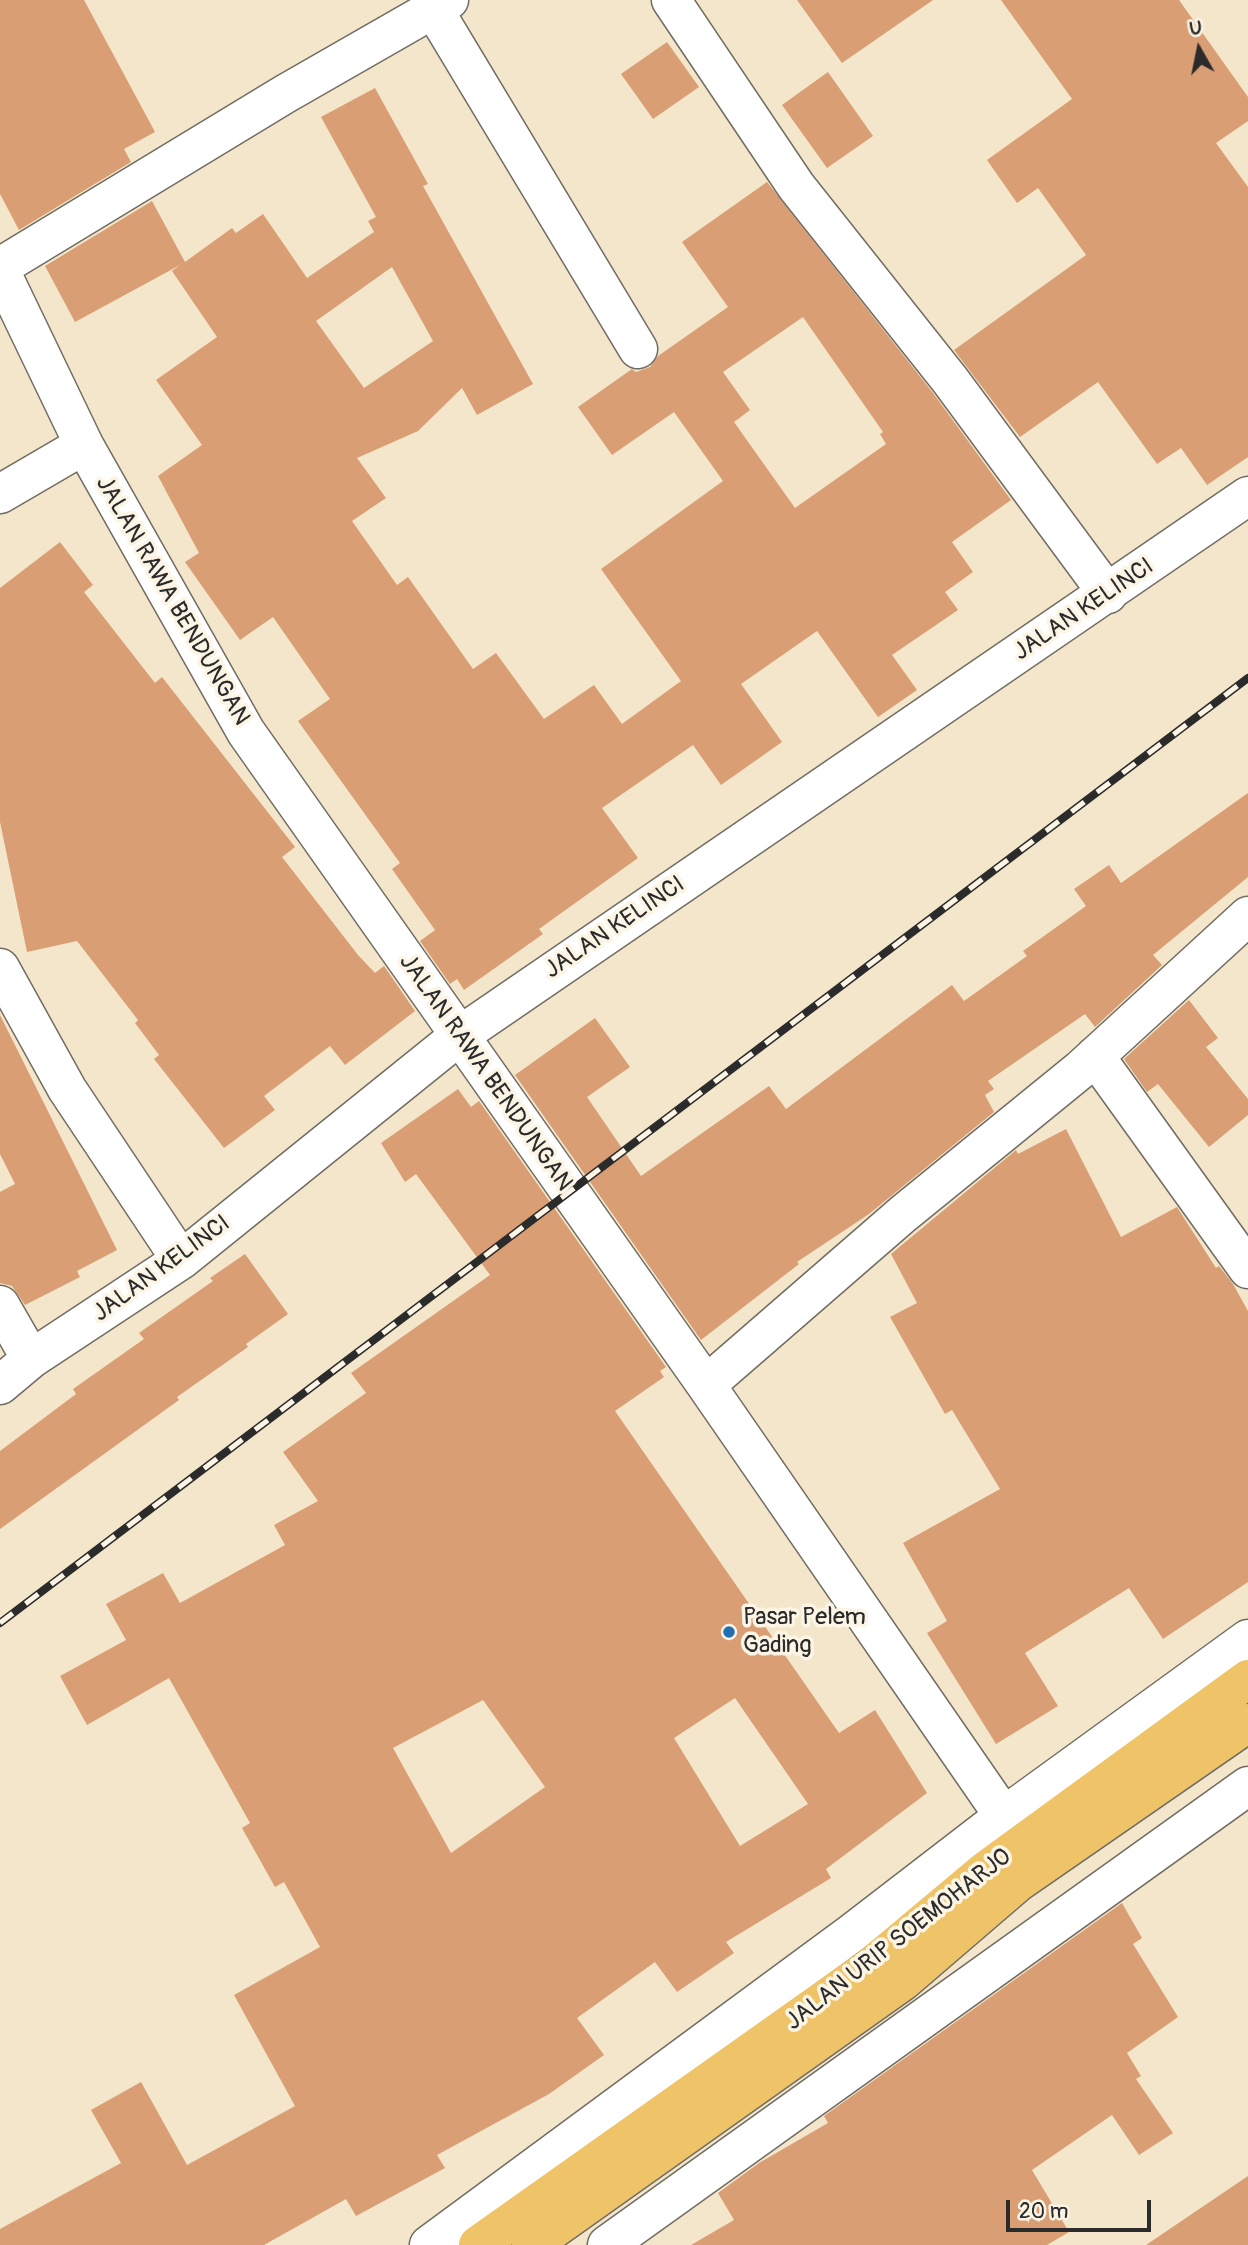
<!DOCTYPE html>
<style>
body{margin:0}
#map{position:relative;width:1248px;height:2245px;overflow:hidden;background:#f3e6ca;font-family:Pangolin,sans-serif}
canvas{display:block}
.north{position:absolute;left:1164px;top:14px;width:70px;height:70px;-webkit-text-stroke:5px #fcf5e5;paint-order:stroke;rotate:351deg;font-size:19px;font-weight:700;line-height:28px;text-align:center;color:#2b2b2b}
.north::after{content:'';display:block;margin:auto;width:24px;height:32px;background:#2b2b2b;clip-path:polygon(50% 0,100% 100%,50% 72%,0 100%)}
.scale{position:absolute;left:1006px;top:2200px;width:145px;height:32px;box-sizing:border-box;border:4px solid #2b2b2b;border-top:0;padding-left:9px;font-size:21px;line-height:24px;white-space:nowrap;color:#2b2b2b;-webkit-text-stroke:5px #fcf5e5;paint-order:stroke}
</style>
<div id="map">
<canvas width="1248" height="2245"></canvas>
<div class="north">U</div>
<div class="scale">20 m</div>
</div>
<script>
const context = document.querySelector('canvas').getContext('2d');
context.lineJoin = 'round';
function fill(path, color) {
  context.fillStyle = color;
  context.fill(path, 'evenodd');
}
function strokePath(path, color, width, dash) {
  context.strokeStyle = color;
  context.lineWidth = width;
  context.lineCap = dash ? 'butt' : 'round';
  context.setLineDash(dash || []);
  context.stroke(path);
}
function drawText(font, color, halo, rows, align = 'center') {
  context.font = font + ' Pangolin,sans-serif';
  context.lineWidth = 7;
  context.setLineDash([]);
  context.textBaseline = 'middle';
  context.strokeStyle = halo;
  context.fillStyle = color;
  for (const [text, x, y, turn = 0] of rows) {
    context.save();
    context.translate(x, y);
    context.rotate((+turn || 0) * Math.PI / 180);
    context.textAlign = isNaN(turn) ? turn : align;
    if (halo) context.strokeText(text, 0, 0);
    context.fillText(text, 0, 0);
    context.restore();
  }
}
fill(new Path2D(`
 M0,0H84L155,132L124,149L131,162L19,230L0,194Z
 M797,0H933L842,63Z
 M1001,0H1179L1248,97V121L1216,143L1248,187V457L1207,485L1181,448L1157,464L1098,382L1020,437L954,350L1086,255L1038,188L1017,203L987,160L1072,99Z
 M667,42L699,87L653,119L621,74Z
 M828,72L873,136L827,168L782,105Z
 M375,88L428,184L423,186L533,384L477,415L462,388L418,431L357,458L386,498L352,521L397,585L408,577L473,669L496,653L544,719L594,685L622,724L681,681L601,569L723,481L674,412L612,455L578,407L632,369L636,372L650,367L658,356L728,307L682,242L767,182L933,393L1011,500L952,542L973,572L945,592L958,610L892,655L917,690L878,717L817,631L741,684L782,742L721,785L693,745L602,808L638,858L539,929L543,934L464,990L457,979L450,984L420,941L435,930L392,869L400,863L298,721L330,699L273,617L240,640L185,562L199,553L158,476L202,445L156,380L217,337L172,271L180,265L75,322L45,266L152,201L185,262L232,228L236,233L263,214L307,278L374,232L368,221L376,217L321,117ZM392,267L433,341L364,388L316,321ZM803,317L883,432L880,434L886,444L795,508L734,422L750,410L723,372Z
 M60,542L93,585L84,592L155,683L162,677L295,847L282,857L358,955L375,973L384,966L415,1011L345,1065L330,1046L264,1096L275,1110L224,1148L154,1059L159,1055L135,1023L138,1020L77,941L27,952L0,822V588Z
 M1248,793V877L1153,955L1162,965L1095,1027L1085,1014L988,1081L994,1089L985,1095L994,1112L869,1214L797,1262L799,1264L701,1340L515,1075L595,1018L630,1067L587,1097L641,1176L769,1086L786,1109L952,985L964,1001L1027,956L1023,951L1086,906L1074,889L1109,865L1121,883Z
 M1189,1000L1218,1038L1206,1047L1248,1099V1115L1209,1147L1158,1084L1147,1092L1124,1059Z
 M0,1015L117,1250L77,1271L80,1277L25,1305L12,1286L0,1283V1192L15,1184L0,1154Z
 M458,1089L471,1107L479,1101L666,1367L660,1371L664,1377L615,1411L839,1733L875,1710L927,1793L826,1869L831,1878L726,1942L734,1953L677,1992L655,1962L577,2018L604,2055L549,2094L437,2155L445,2168L356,2216L346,2199L264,2245H0V2229L121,2163L91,2110L141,2082L187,2165L295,2106L234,1995L320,1947L284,1882L275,1887L242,1828L250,1823L169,1678L87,1725L60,1676L126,1640L106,1604L163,1573L180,1603L285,1545L274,1525L318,1501L283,1452L366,1393L351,1373L490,1275L416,1174L405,1182L381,1143ZM735,1698L808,1804L740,1846L674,1738ZM483,1700L545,1787L451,1853L393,1748Z
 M1066,1129L1121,1237L1177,1207L1216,1268L1219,1266L1233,1284L1248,1311V1582L1163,1639L1129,1588L1025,1653L1058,1706L996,1744L927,1633L947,1621L903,1543L1000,1489L952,1410L945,1414L890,1317L917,1303L891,1254L1016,1150L1018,1154Z
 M245,1254L288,1314L246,1344L248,1347L177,1397L179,1400L0,1529V1451L76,1394L73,1389L144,1339L139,1333L213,1281L210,1278Z
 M1122,1903L1142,1938L1133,1944L1178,2017L1127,2053L1141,2076L1136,2079L1173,2133L1139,2155L1112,2115L1032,2170L1069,2232L1047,2245H691L734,2220L718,2193L759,2163L828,2123L824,2116Z
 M1248,2176V2245H1146Z`), '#da9e75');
const minor = new Path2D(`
 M671,0L796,186L950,380L1108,594
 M434,10L638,349
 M0,267L285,94L449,0
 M0,270L84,445L246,732L706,1385L1023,1844
 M0,494L84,445
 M0,968L67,1089L181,1260
 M1095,1056L1248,1269
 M0,1305L31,1359
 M0,1385L31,1359L181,1260L459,1036L1248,496
 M706,1385L903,1214L1080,1070L1248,916
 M429,2245L852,1933L1004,1816L1248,1639
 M607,2245L1248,1786`);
const highway = new Path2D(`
 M478,2245L869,1968L986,1870L1248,1679
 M531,2245L903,1981L1017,1883L1248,1723`);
strokePath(minor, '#716c63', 41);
strokePath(highway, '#716c63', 41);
strokePath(minor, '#fff', 38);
strokePath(highway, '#efc469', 38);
const rail = new Path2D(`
 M0,1623L1248,678`);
strokePath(rail, '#2b2b2b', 8);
strokePath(rail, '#fcf5e5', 5, [16]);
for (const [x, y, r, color] of [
 [729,1632,7,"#1f6fb2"]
]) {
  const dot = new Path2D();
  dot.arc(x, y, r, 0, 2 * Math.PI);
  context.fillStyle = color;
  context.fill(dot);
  strokePath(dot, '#fcf5e5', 2.5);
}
drawText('24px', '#2b2b2b', '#fcf5e5', [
 ["JALAN RAWA BENDUNGAN",172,601,60],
 ["JALAN KELINCI",1084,610,-34],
 ["JALAN KELINCI",615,928,-34],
 ["JALAN RAWA BENDUNGAN",485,1073,55],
 ["JALAN KELINCI",162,1269,-36],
 ["JALAN URIP SOEMOHARJO",899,1940,-38]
]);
drawText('24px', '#2b2b2b', '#fcf5e5', [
 ["Pasar Pelem",743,1618],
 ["Gading",743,1646]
], 'left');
</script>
